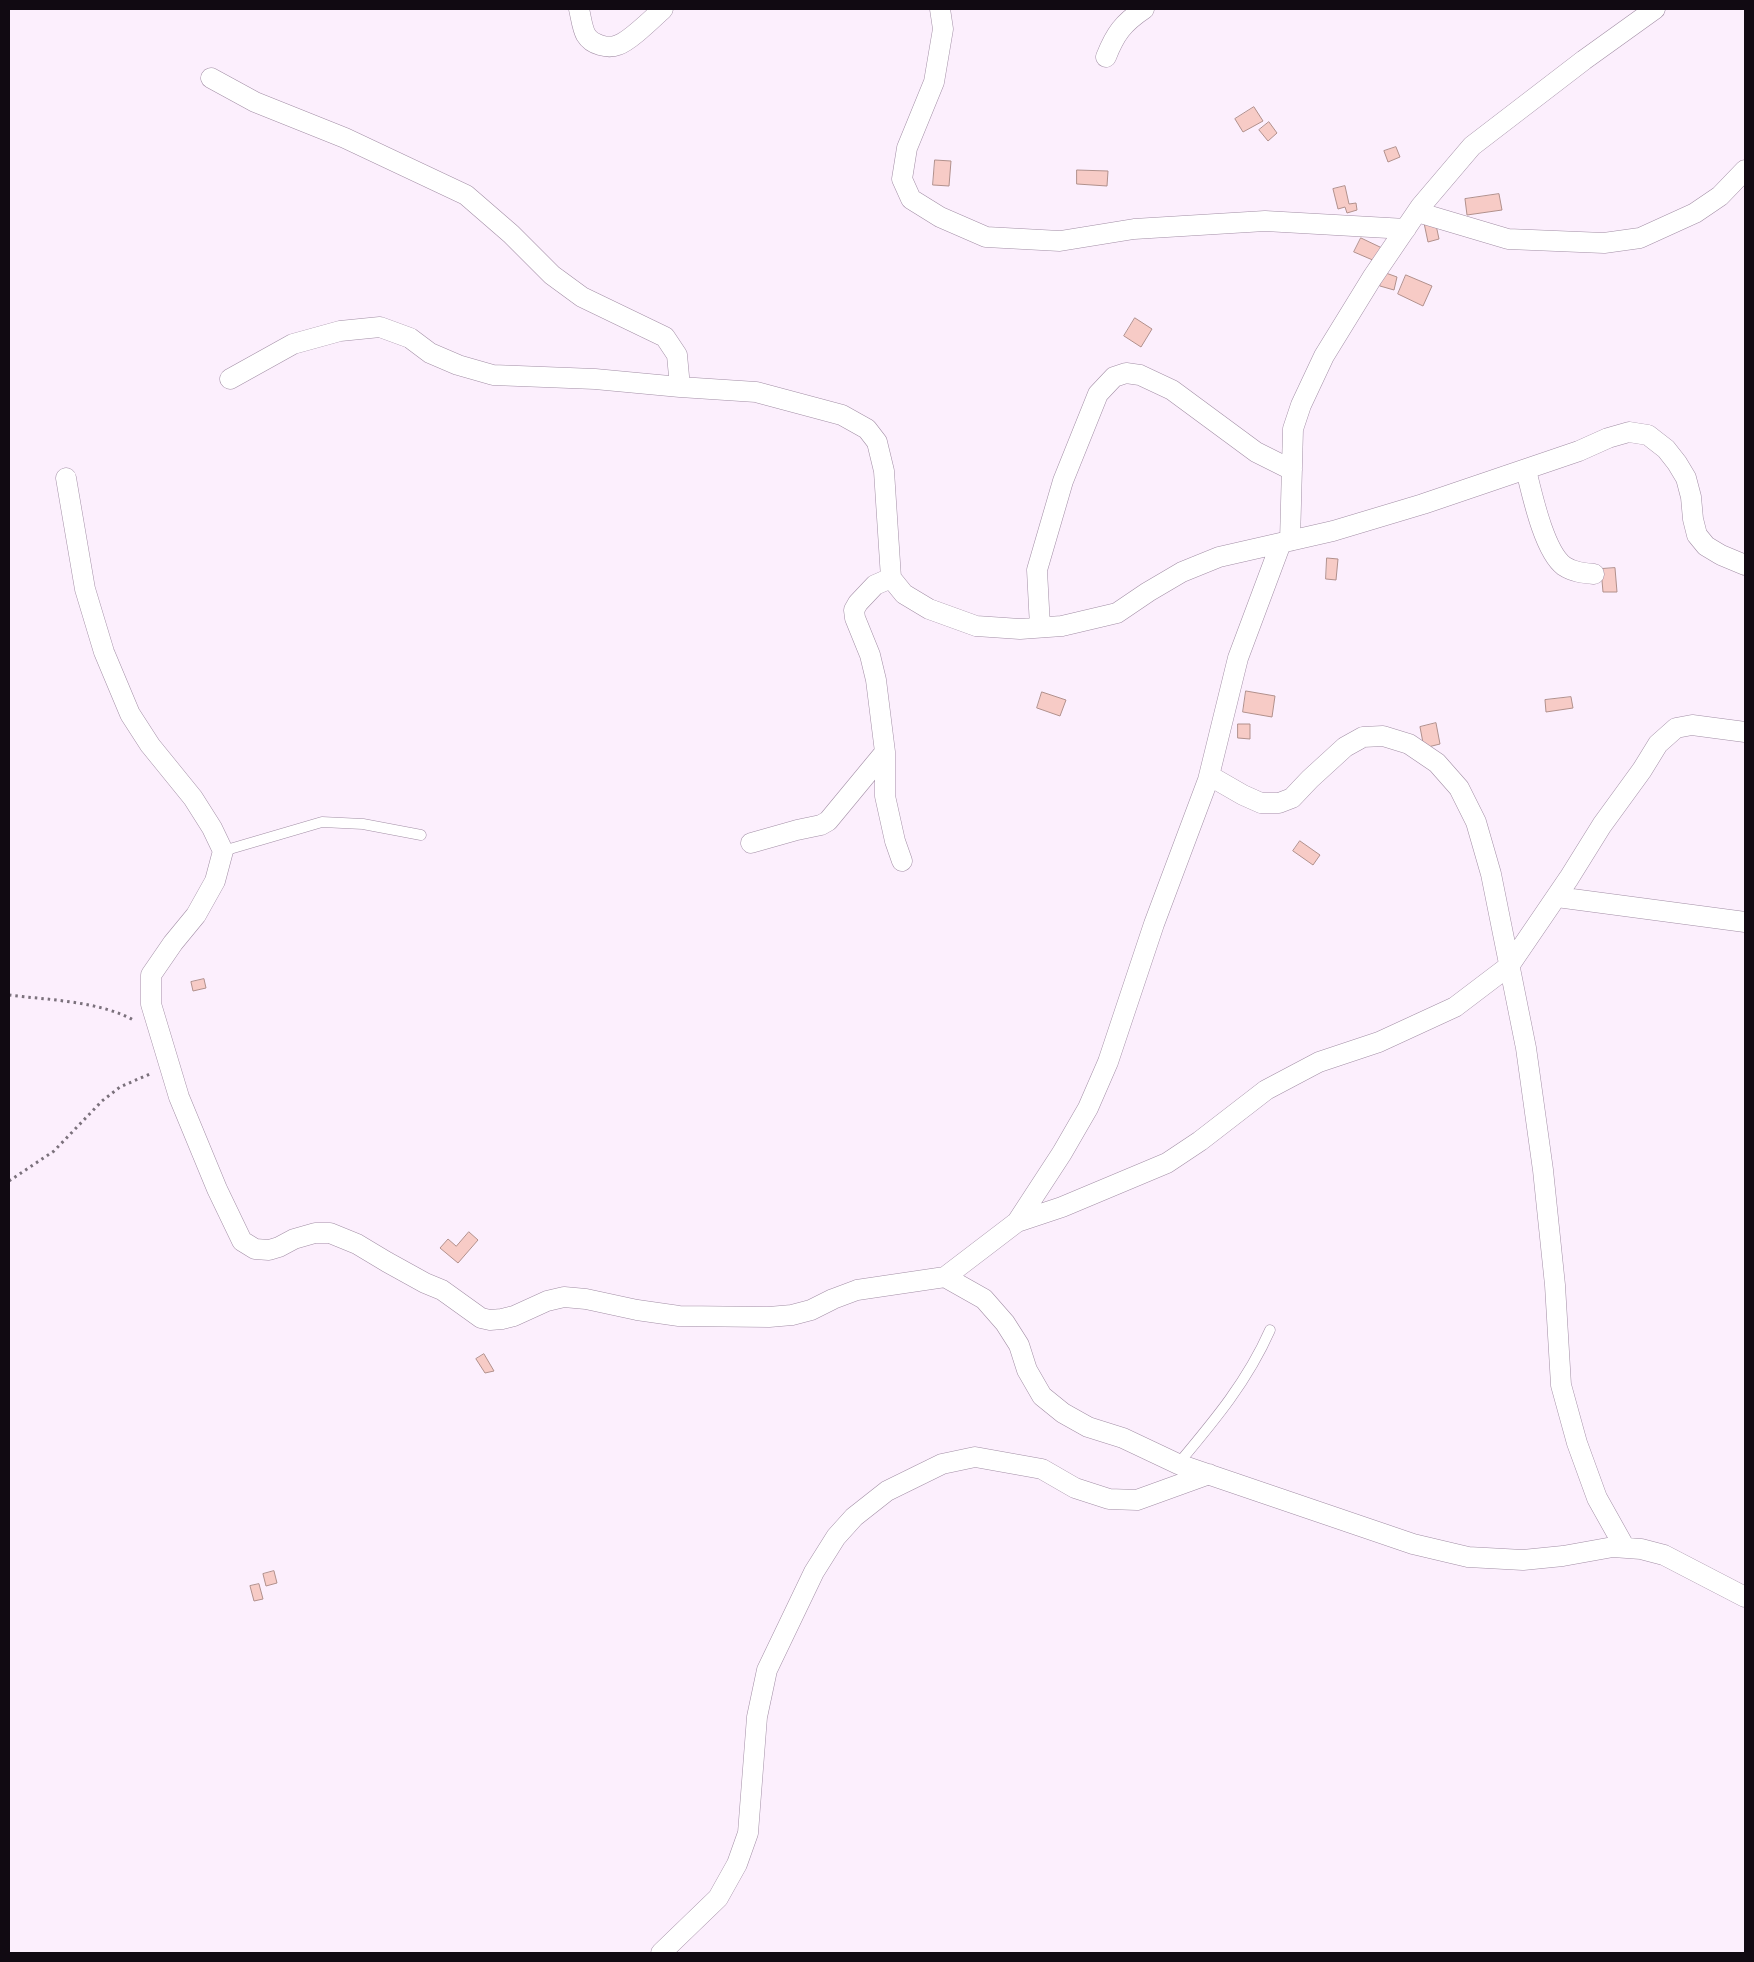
<!DOCTYPE html>
<style>
body{margin:0}
#map{position:relative;width:1754px;height:1962px;overflow:hidden;background:#fceffd;font-family:"Space Grotesk",sans-serif}
canvas{display:block}
.frame{position:absolute;inset:0;border:10px solid #110a12;pointer-events:none}
</style>
<div id="map">
<canvas width="1754" height="1962"></canvas>
<div class="frame"></div>
</div>
<script>
const context = document.querySelector('canvas').getContext('2d');
context.lineJoin = 'round';
function fill(path, color) {
  context.fillStyle = color;
  context.fill(path, 'evenodd');
}
function strokePath(path, color, width, dash) {
  context.strokeStyle = color;
  context.lineWidth = width;
  context.lineCap = dash ? 'butt' : 'round';
  context.setLineDash(dash || []);
  context.stroke(path);
}
const building = new Path2D(`
 M1254,107L1263,121L1243,132L1235,119Z
 M1269,122L1277,133L1268,141L1259,130Z
 M1396,147L1400,157L1388,162L1384,151Z
 M935,160L951,161L949,186L933,185Z
 M1077,170L1108,171L1107,186L1077,184Z
 M1345,186L1349,204L1356,203L1357,210L1347,213L1345,207L1338,209L1333,189Z
 M1499,194L1502,210L1467,215L1465,199Z
 M1435,220L1439,239L1428,242L1424,223Z
 M1361,238L1382,248L1375,261L1354,252Z
 M1383,272L1397,277L1394,290L1380,286Z
 M1406,275L1432,286L1423,306L1398,294Z
 M1135,318L1152,329L1141,347L1124,336Z
 M1327,558L1338,559L1336,580L1326,579Z
 M1615,568L1617,592H1603L1601,569Z
 M1246,691L1275,696L1272,717L1243,712Z
 M1042,692L1066,700L1060,716L1037,708Z
 M1571,697L1573,708L1546,712L1545,700Z
 M1436,723L1440,744L1424,748L1420,727Z
 M1238,724H1250V739L1238,738Z
 M1300,841L1320,855L1313,865L1293,851Z
 M204,979L206,988L193,991L191,982Z
 M469,1232L478,1240L458,1263L440,1248L448,1239L456,1246Z
 M484,1354L494,1371L485,1373L476,1359Z
 M274,1571L277,1583L266,1586L263,1574Z
 M259,1584L263,1599L254,1601L250,1586Z`);
fill(building, '#f7cbc6');
strokePath(building, '#b1908c', 1);
const service = new Path2D(`
 M223,851L322,822L363,824L421,835
 M1178,1464C1214,1421 1247,1382 1270,1330`);
const minor = new Path2D(`
 M579,9C581,17 582,28 586,35C592,45 608,49 618,45C630,41 653,18 663,9
 M940,9L943,29L934,82L907,148L902,179L911,199L940,217L986,237L1060,241L1134,229L1265,221L1406,229
 M1106,57C1115,34 1123,23 1144,9
 M211,78L255,102L345,138L466,195L511,234L552,275L582,297L665,337L677,355L680,387
 M1417,212L1508,239L1604,243L1640,238L1695,213L1720,196L1745,170
 M230,379L293,344L340,331L380,327L410,338L430,353L458,365L493,375L595,379L680,387L756,392L842,415L867,429L877,442L884,471L891,578L904,594L929,609L976,626L1020,629L1062,626L1117,613L1148,592L1182,572L1219,557L1333,531L1423,504L1579,451L1608,438L1629,432L1648,435L1666,449L1677,463L1686,478L1691,497L1693,519L1697,535L1706,546L1721,555L1745,565
 M1526,470C1532,494 1544,551 1564,566C1573,572 1583,573 1594,574
 M66,478L85,589L104,652L130,714L150,745L193,798L212,828L223,851L215,881L196,915L173,943L151,975V1004L179,1097L217,1189L242,1241L255,1249L269,1250L279,1247L294,1239L315,1233H330L357,1244L387,1262L425,1283L442,1290L481,1318L490,1320L502,1319L514,1316L547,1301L564,1297L586,1299L637,1310L679,1316L769,1317L792,1315L811,1310L833,1299L857,1290L945,1277L984,1299L1005,1323L1019,1345L1027,1370L1042,1396L1063,1413L1088,1427L1123,1438L1178,1464L1413,1544L1468,1557L1523,1560L1563,1556L1613,1547L1641,1549L1664,1555L1745,1597
 M1290,541L1293,429L1301,405L1324,356L1372,278L1421,206L1472,146L1584,60L1655,9
 M891,578L875,585L858,603L854,610L855,618L870,655L876,680L885,752V796L895,841L902,861
 M1040,627L1037,570L1063,481L1098,394L1114,377L1126,373L1140,375L1172,390L1256,452L1292,470
 M1210,776L1243,795L1261,803H1279L1292,798L1310,779L1345,747L1363,737L1383,736L1409,744L1437,763L1459,788L1476,822L1491,874L1526,1048L1543,1170L1555,1285L1561,1385L1577,1443L1597,1498L1625,1548
 M751,843L797,830L821,825L828,821L885,752
 M1557,897L1745,922
 M1017,1222L1062,1207L1167,1163L1200,1141L1266,1090L1319,1062L1379,1042L1455,1007L1509,966L1569,878L1602,825L1642,770L1658,744L1676,728L1692,725L1745,732
 M945,1277L1017,1222L1062,1153L1088,1108L1108,1062L1154,924L1208,780L1238,658L1281,543
 M661,1953L718,1898L737,1864L748,1833L757,1717L767,1670L814,1572L836,1537L854,1517L887,1491L942,1464L975,1457L1042,1469L1075,1488L1109,1499L1137,1500L1209,1474`);
strokePath(service, '#a28ea5', 11);
strokePath(minor, '#a28ea5', 21);
strokePath(new Path2D(`
 M9,995C48,1000 101,1001 135,1021
 M9,1181L54,1151L102,1101L120,1087L152,1073`), '#7b717c', 3, [2.5, 4]);
strokePath(service, '#fff', 10);
strokePath(minor, '#fff', 20);
</script>
